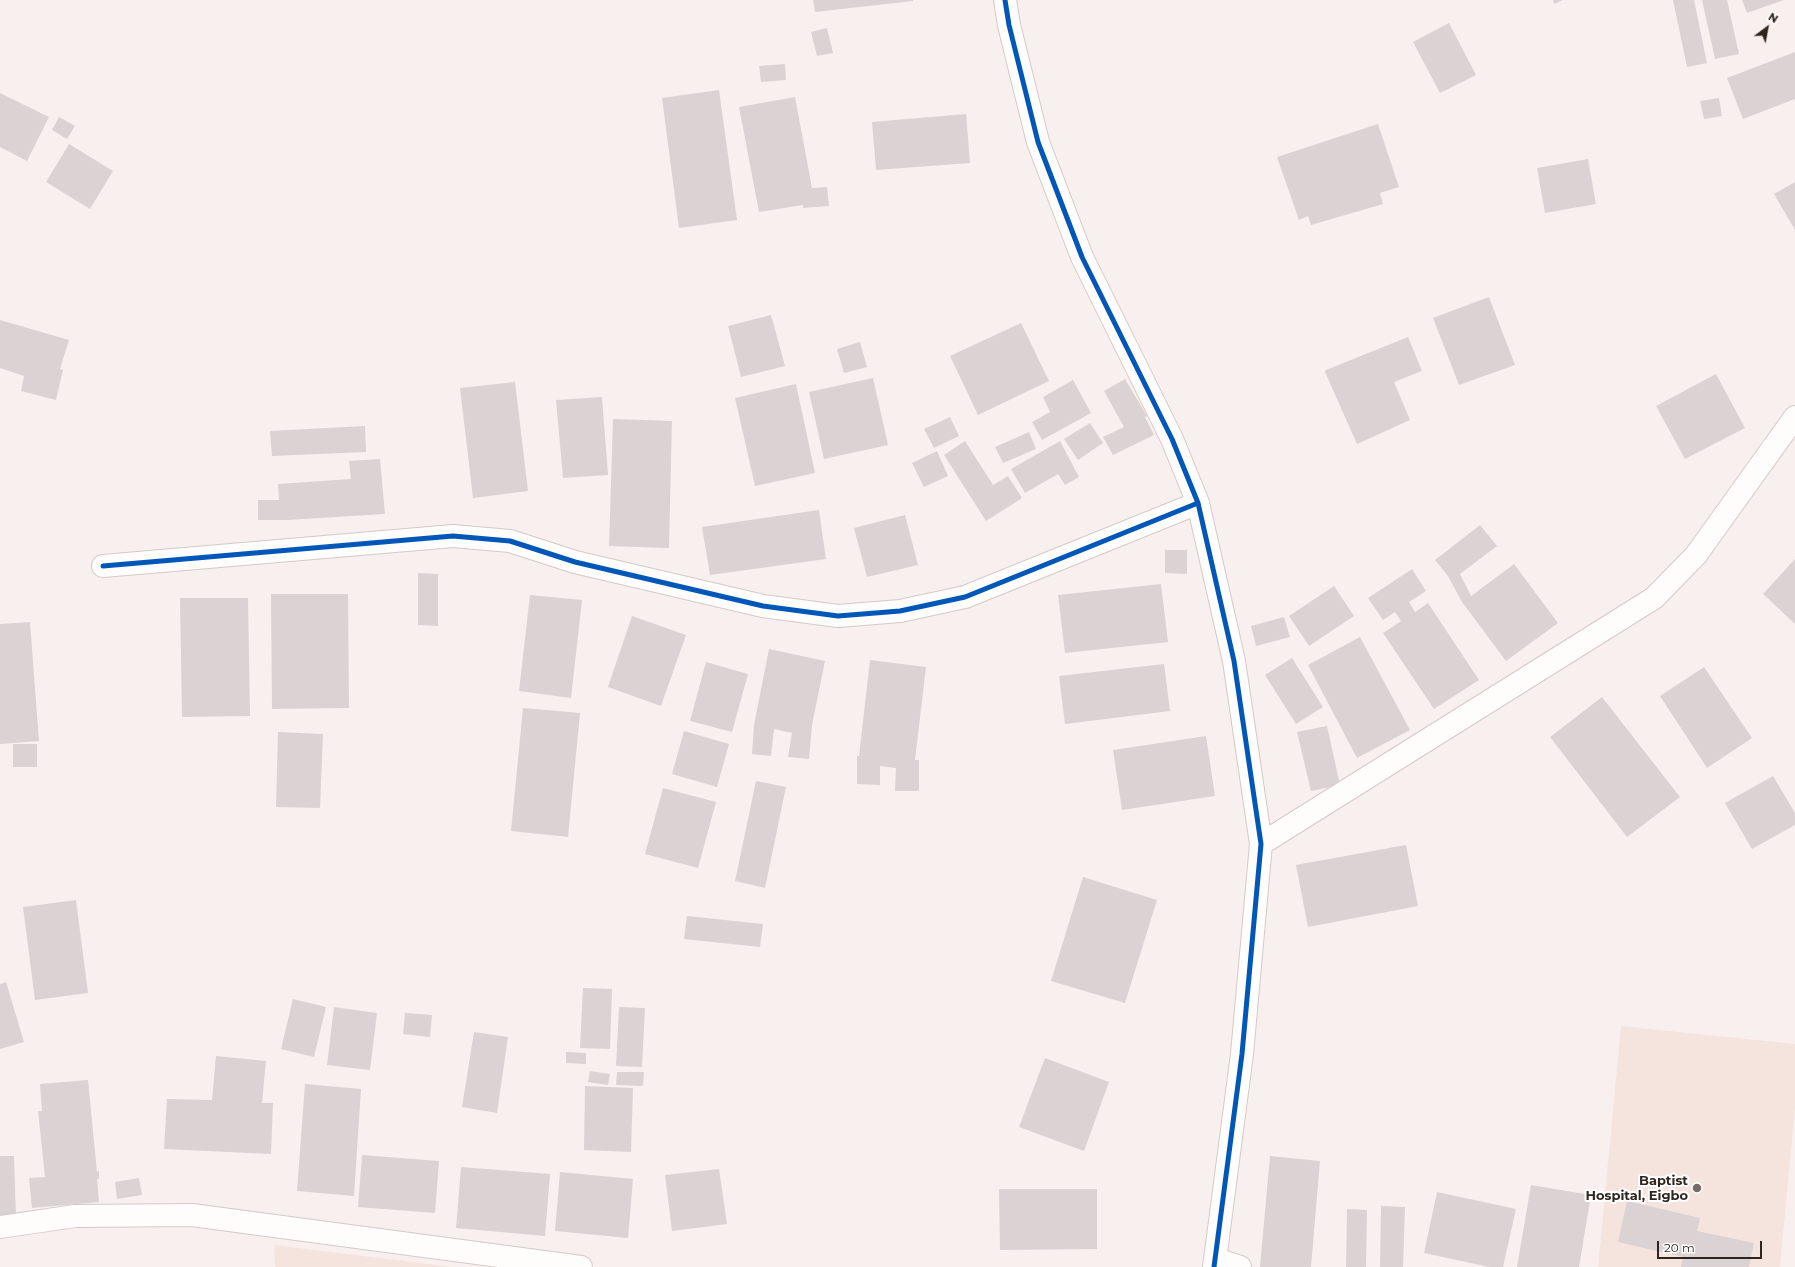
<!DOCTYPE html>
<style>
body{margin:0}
#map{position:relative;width:1795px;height:1267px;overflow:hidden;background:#f8f0ee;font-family:Montserrat,sans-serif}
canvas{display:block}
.north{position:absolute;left:1747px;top:8px;width:40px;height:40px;-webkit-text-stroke:3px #fff;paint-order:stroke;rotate:32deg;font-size:11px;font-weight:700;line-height:16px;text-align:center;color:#30241f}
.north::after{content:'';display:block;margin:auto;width:14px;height:18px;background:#30241f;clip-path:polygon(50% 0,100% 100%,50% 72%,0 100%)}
.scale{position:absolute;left:1657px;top:1241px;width:105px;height:18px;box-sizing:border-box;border:2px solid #30241f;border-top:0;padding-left:5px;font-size:12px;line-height:14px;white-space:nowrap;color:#30241f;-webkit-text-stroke:3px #fff;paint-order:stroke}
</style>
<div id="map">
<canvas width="1795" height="1267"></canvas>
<div class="north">N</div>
<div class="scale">20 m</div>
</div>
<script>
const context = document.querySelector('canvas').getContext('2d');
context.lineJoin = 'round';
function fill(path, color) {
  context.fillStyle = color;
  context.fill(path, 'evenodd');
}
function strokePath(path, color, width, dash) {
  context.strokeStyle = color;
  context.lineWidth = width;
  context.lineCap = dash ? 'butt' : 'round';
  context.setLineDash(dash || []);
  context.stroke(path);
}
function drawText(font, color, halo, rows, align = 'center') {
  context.font = font + ' Montserrat,sans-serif';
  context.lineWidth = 4;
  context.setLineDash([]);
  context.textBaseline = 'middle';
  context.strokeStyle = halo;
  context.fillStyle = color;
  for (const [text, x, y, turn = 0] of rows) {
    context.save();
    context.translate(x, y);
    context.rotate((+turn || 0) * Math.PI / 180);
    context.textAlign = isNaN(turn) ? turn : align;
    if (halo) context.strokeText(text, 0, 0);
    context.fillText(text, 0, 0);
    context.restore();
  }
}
fill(new Path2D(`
 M1621,1026L1795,1044V1108L1780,1267H1598Z
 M274,1245L453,1267H275Z`), '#f5e4de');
fill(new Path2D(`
 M813,0H913V1L815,12Z
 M1553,0H1563L1554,4Z
 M1673,0H1694L1707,63L1687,67Z
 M1702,0H1727L1739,54L1715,59Z
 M1742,0H1784L1747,13Z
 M1449,23L1476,75L1440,93L1413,42Z
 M827,28L833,53L817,56L811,32Z
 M1795,52V99L1743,119L1727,78Z
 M785,64L786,80L761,82L759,66Z
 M719,90L737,220L679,228L662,98Z
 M0,93L49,117L27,161L0,147Z
 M795,97L812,188L827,187L829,206L803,208V205L759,212L739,107Z
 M1719,98L1722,116L1704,119L1700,101Z
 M966,114L970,163L876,170L872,122Z
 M59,117L75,126L67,139L52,130Z
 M1378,124L1399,187L1380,193L1383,204L1311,225L1308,216L1299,220L1277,157Z
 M69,144L113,171L90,209L46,182Z
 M1588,159L1596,204L1545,213L1537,168Z
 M1795,182V230L1774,194Z
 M1489,297L1515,365L1459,385L1433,318Z
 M771,315L785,366L741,377L728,326Z
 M0,320L69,340L60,369L63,370L56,400L21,391L24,376L0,368Z
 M1021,323L1049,381L978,415L950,356Z
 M1408,337L1422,371L1394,382L1410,420L1357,444L1325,372L1326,370Z
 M860,342L867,367L844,373L837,349Z
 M1716,374L1745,428L1685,459L1656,406Z
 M873,378L888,445L824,459L809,392Z
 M1125,379L1147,416L1145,417L1154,435L1113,455L1103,437L1124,427L1104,391Z
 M1073,380L1091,413L1042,440L1032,422L1050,412L1043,397Z
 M515,382L528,491L473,498L460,388Z
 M796,384L815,473L755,486L735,398Z
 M602,397L608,475L563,478L556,400Z
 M950,417L959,436L934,448L924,429Z
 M613,419L672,421L669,548L609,546Z
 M1090,423L1103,443L1078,460L1064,439Z
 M365,426L366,452L272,456L270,431Z
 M1029,432L1036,449L1003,463L995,447Z
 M965,441L993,485L1008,476L1022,498L986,521L944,455Z
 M1060,441L1079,477L1065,485L1058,474L1025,493L1011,469Z
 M937,451L948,476L924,487L912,463Z
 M380,459L385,514L288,520H258V500H279L278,484L351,479L349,461Z
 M819,510L826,559L710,575L702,527Z
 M905,515L918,565L867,577L854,528Z
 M1480,525L1497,546L1460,574L1471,596L1514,564L1558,623L1506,661L1462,602L1448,576L1435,560Z
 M1165,550H1187V574L1165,573Z
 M1795,559V624L1763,594Z
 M1412,569L1426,591L1409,602L1415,612L1428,603L1479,680L1434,709L1383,633L1401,621L1395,612L1383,620L1368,598Z
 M418,573L438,574V626L418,625Z
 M1161,584L1168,642L1065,653L1058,595Z
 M1334,586L1354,616L1309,646L1289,616Z
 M271,594H348L349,708L272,709Z
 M530,595L582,600L571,698L519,691Z
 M180,598H248L250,716L182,717Z
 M632,616L686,635L661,706L608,687Z
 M1284,617L1290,637L1256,646L1251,626Z
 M30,622L39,741L0,744V624Z
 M1360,637L1410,730L1357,758L1308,665Z
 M769,649L825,661L812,725L809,759L788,757L792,733L774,729L771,756L752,754L754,725Z
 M1292,658L1323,707L1296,724L1265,675Z
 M870,660L926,667L915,760H919V791H895L896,768L880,766V785L857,784V756H859Z
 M706,662L748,674L732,732L690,721Z
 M1164,664L1170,711L1065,724L1059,676Z
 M1704,667L1752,738L1707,768L1660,696Z
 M1602,697L1680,797L1627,837L1550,737Z
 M523,708L580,713L568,837L511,831Z
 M1327,726L1340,785L1311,791L1297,732Z
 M684,731L729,744L717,787L672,774Z
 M278,732L323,734L320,808L276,807Z
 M1206,736L1215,796L1122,810L1113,750Z
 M13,744H37V767H13Z
 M1773,776L1795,813V825L1752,849L1725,803Z
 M756,781L786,787L765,888L735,881Z
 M663,788L716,802L698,868L645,854Z
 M1406,845L1418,906L1308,927L1296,865Z
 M1083,877L1157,900L1125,1003L1051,981Z
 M76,900L88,993L35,1000L23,907Z
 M687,916L763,924L760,947L684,939Z
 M6,982L24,1042L0,1049V984Z
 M583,988L612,989L610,1049L580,1048Z
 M293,999L326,1007L314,1057L281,1049Z
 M334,1007L377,1013L370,1070L327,1065Z
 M619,1007L645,1008L642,1067L616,1066Z
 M405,1013L432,1015L430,1037L403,1034Z
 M474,1032L508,1037L497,1113L462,1107Z
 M566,1052L586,1053V1064L566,1063Z
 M216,1056L266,1061L262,1103H273L271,1154L164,1149L167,1099L212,1100Z
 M1045,1058L1109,1082L1084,1151L1019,1127Z
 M590,1071L610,1074L608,1085L588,1082Z
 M617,1072H644L643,1086L616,1085Z
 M88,1080L97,1172L99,1171V1179H97L99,1202L32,1208L29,1178L45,1177L38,1111H42L40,1084Z
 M305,1084L361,1089L354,1196L297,1191Z
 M585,1086L633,1088L631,1152L584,1150Z
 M362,1155L439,1161L435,1213L358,1207Z
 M0,1156H14L16,1217L0,1218Z
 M1270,1156L1320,1161L1311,1267H1260Z
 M461,1167L550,1174L545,1236L456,1228Z
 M719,1169L727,1224L672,1231L665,1175Z
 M560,1172L633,1179L628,1238L555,1231Z
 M139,1178L142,1195L117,1199L115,1182Z
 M1531,1185L1591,1195L1579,1267H1517Z
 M999,1189H1097V1249L1000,1250Z
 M1437,1192L1516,1209L1503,1267H1489L1424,1253Z
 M1627,1201L1700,1218L1697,1231L1754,1243L1749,1267H1681L1683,1257L1618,1242Z
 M1381,1206L1405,1207L1403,1267H1380Z
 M1347,1209L1367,1210L1366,1267H1346Z`), '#dbd2d4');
const street = new Path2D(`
 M1005,0L1009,25L1038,142L1082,257L1172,439L1198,503L1234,661L1261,844L1242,1054L1214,1267
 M103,566L453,536L510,541L575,562L763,606L838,616L900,611L965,597L1198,503
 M1261,844L1654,598L1696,555L1795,417
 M0,1227L75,1216L192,1215L581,1267
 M1216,1259L1240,1267`);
strokePath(street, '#d4cac7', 24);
strokePath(street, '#fefdfc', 22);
strokePath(new Path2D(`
 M1005,0L1009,25L1038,142L1082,257L1172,439L1198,503L1234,661L1261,844L1242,1054L1214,1267
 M103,566L453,536L510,541L575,562L763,606L838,616L900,611L965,597L1198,503`), '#0057b8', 5);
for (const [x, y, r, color] of [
 [1697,1188,5,"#766b67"]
]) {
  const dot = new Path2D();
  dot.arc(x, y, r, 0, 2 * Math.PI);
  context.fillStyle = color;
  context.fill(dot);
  strokePath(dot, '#fff', 1.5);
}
drawText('bold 13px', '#30241f', '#fff', [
 ["Baptist",1688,1181],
 ["Hospital, Eigbo",1688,1196]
], 'right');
</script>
